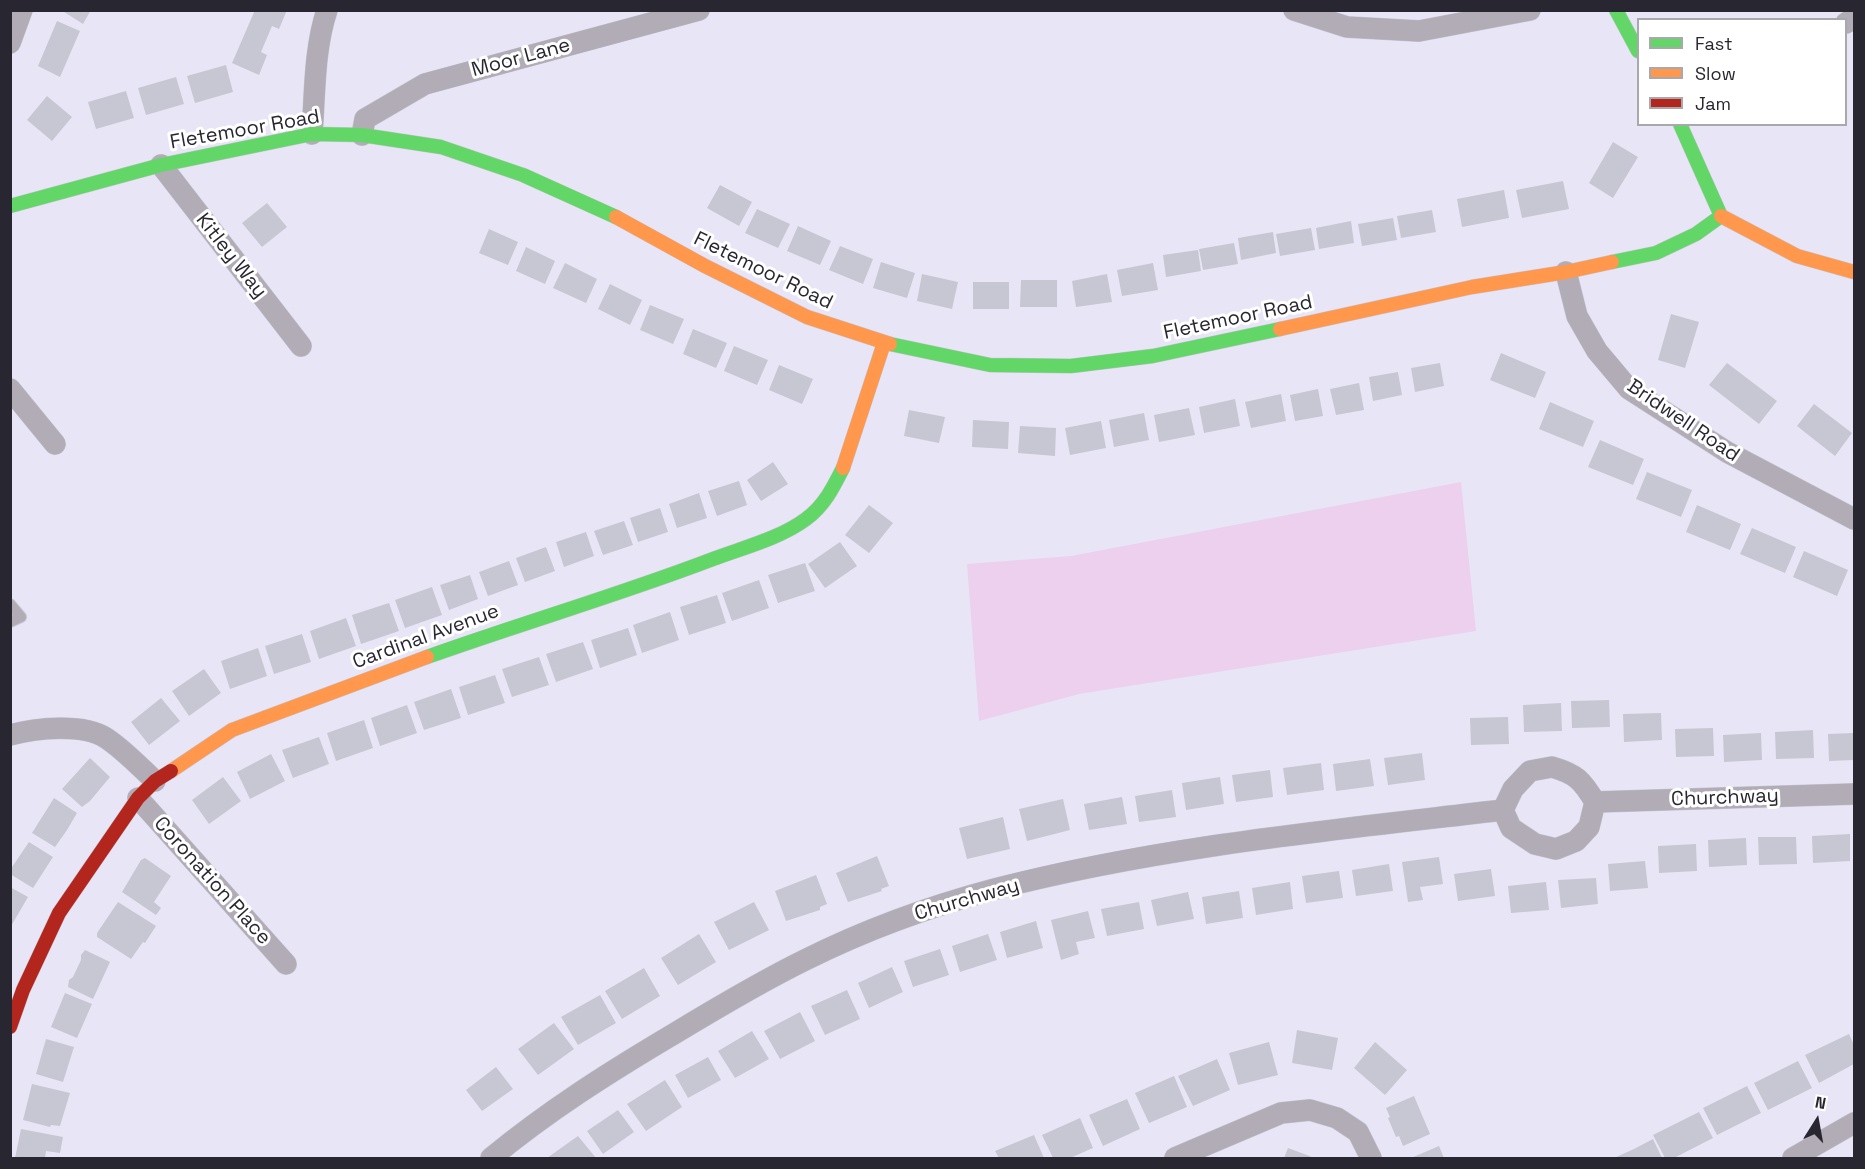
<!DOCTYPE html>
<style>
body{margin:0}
#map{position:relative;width:1865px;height:1169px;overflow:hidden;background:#e8e6f6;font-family:"Space Grotesk",sans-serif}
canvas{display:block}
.frame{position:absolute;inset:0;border:12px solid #272631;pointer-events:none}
.legend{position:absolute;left:1637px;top:18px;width:210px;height:108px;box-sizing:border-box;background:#fff;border:2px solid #a9a8ad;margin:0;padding:8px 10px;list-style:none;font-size:18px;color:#272631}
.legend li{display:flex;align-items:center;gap:12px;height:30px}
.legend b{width:30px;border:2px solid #a9a8ad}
.north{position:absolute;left:1787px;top:1091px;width:60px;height:60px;-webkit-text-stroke:4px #fff;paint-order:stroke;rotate:11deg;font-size:16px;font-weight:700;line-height:24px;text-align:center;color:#272631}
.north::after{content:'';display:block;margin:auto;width:21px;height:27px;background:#272631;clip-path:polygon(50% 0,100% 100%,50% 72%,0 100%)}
</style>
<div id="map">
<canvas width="1865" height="1169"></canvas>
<div class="frame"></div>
<ul class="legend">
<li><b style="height:8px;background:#63d668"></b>Fast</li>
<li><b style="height:8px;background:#ff974d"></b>Slow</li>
<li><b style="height:8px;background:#b3261e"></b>Jam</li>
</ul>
<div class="north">N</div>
</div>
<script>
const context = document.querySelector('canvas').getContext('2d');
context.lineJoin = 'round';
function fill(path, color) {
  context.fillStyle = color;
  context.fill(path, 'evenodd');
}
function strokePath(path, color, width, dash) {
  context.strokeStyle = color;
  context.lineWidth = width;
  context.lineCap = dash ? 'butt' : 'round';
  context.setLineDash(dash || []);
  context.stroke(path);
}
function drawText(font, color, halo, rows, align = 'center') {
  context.font = font + ' "Space Grotesk",sans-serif';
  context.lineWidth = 6;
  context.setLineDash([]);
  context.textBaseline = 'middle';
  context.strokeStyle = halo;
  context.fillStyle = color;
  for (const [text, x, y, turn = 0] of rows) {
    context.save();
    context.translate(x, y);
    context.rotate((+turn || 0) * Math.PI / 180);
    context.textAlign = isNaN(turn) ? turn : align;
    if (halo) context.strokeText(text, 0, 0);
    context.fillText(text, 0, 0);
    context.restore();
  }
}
fill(new Path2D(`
 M1461,482L1476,631L1079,694L979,721L967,564L1071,556Z`), '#ecd0ee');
fill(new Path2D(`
 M61,10H91L83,24Z
 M255,10H287L279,29L272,26L261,52L267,55L259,75L232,63Z
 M57,21L80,31L60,77L38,66Z
 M226,65L233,92L195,103L187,76Z
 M176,77L184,104L146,115L138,88Z
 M126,91L134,118L96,129L88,102Z
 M47,96L72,117L52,141L27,120Z
 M1613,142L1638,157L1613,198L1589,183Z
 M1563,181L1569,209L1522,218L1516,190Z
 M720,185L752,202L739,226L707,208Z
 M1504,190L1509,218L1462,227L1457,199Z
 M267,203L287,227L262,247L242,223Z
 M757,209L790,224L778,248L745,233Z
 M1432,210L1436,232L1401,238L1397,216Z
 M1393,218L1397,240L1362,246L1358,224Z
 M1351,221L1354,243L1319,249L1316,228Z
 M798,226L831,241L820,265L787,251Z
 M1311,228L1315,250L1280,256L1276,234Z
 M489,229L518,242L508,265L479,253Z
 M1273,232L1276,253L1241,260L1238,238Z
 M1234,243L1238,264L1203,270L1199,249Z
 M840,246L873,259L863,284L829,270Z
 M526,247L555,261L545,284L516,271Z
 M1198,250L1201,271L1166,277L1163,255Z
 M881,262L915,273L907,298L873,288Z
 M565,263L597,279L586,303L553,288Z
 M1153,263L1158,290L1122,296L1117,270Z
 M922,274L958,282L952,309L917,301Z
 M1107,274L1112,302L1076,307L1072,281Z
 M1021,280H1057V307H1020Z
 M973,282H1009V309H973Z
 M610,284L642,300L630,325L598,309Z
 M650,305L684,319L673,344L640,330Z
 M1671,314L1699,322L1685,368L1658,360Z
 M693,329L727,343L716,368L683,354Z
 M734,346L768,360L757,385L724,371Z
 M1501,353L1546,372L1535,398L1490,380Z
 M1440,363L1444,386L1415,392L1411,368Z
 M1727,363L1777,401L1759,424L1709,385Z
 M779,365L813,379L802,404L769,390Z
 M1398,372L1402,395L1373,401L1369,377Z
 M1359,383L1364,410L1336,415L1330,389Z
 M1318,389L1323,416L1295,421L1290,395Z
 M1281,394L1286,421L1251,428L1245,402Z
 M1235,399L1240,426L1204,433L1199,407Z
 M1550,402L1594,421L1583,447L1539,429Z
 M1814,404L1852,433L1835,456L1797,426Z
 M1189,408L1195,435L1159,442L1154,415Z
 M909,410L945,417L939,443L904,436Z
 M1144,413L1149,440L1114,447L1109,420Z
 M973,420L1009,422L1008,449L972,447Z
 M1101,421L1106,448L1070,455L1065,428Z
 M1020,426L1056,428L1055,456L1018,453Z
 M1600,440L1644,459L1633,485L1588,467Z
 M773,462L788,484L761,501L747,480Z
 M1647,472L1692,490L1681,517L1636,499Z
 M739,481L747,505L717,516L708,491Z
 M699,493L707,518L677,528L669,504Z
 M869,505L893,523L869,553L845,535Z
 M1697,505L1741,524L1730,550L1686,532Z
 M660,508L668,532L638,542L630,518Z
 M624,521L633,545L603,555L594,531Z
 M1752,528L1796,547L1785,573L1740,554Z
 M586,532L594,556L564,567L556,542Z
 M840,542L857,566L825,588L808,564Z
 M546,547L555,571L525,582L516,558Z
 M1804,551L1848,570L1837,596L1793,577Z
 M509,561L518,585L488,596L479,572Z
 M805,563L815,591L778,603L768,575Z
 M470,575L478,599L449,610L440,585Z
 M759,580L769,608L732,621L722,593Z
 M432,587L442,615L405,628L395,600Z
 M717,595L726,623L689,635L680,607Z
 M389,603L399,631L361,644L352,615Z
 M670,612L679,640L642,653L633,625Z
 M346,618L356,646L319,659L310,631Z
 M628,628L637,655L600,668L591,640Z
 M302,634L311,662L274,674L265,646Z
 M583,642L593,669L556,682L546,654Z
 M258,648L267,676L230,689L221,661Z
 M539,657L549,685L512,697L502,669Z
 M204,669L221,693L189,716L172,691Z
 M495,675L505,703L468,715L459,687Z
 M451,689L461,718L424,730L414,702Z
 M161,698L180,721L149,745L131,722Z
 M1609,700L1610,727L1572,728L1571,701Z
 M1561,703L1562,731L1524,732L1523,705Z
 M407,705L417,733L380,746L371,718Z
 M1661,713L1662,740L1624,742L1623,714Z
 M1508,717L1509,744L1471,745L1470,718Z
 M364,720L373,748L336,761L327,733Z
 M1713,728L1714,756L1676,757L1675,729Z
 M1813,730L1814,758L1776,759L1775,732Z
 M1761,733L1762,760L1724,762L1723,735Z
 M1854,733V760L1829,761L1828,734Z
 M319,737L329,764L293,778L282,750Z
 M1422,753L1425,780L1388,785L1384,758Z
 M271,754L285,781L250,799L237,772Z
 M90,758L110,777L90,801L82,807L62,789Z
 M1370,759L1374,786L1336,791L1333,764Z
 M1321,763L1324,790L1287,795L1283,768Z
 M1270,770L1273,797L1236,802L1232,775Z
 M223,777L241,801L209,824L192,800Z
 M1220,777L1224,804L1186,810L1182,783Z
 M1172,790L1176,817L1139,822L1135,796Z
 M1122,797L1127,824L1089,830L1084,804Z
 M54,798L77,813L67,830L55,847L32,833Z
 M1063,799L1070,830L1027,841L1019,809Z
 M1003,817L1010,849L967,859L959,828Z
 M1850,834V861L1813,863L1812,836Z
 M1758,837H1796L1797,864L1759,865Z
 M1746,838L1747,865L1709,867L1708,840Z
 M29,842L53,857L33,888L10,874V870Z
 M1696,844L1697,871L1659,873L1658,846Z
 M877,856L889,886L881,889L882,891L848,902L836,873Z
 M1439,857L1443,884L1420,887L1423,900L1408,902L1402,862Z
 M145,858L171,876L154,902L161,908L156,915L122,892L141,860Z
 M1645,861L1648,888L1610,891L1608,864Z
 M1389,864L1393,891L1356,896L1352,870Z
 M1491,869L1495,896L1458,901L1454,874Z
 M1339,871L1343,898L1306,903L1302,876Z
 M816,875L827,904L820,907V910L786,921L775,891Z
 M1596,878L1598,904L1561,908L1558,880Z
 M1290,882L1293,909L1256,915L1252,888Z
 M1546,882L1549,910L1511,913L1508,886Z
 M10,887L28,897L10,928Z
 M1239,891L1243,918L1206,924L1202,897Z
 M1188,892L1194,919L1157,926L1151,900Z
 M118,902L156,926L145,943L143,942L131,959L97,937V933Z
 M754,902L769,930L729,950L714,922Z
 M1139,902L1144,929L1107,936L1101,909Z
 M1088,911L1095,938L1076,942L1079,954L1061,960L1051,920Z
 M1036,921L1043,948L1007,958L1000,932Z
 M699,934L716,962L678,985L661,958Z
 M988,934L997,960L960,972L952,946Z
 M940,949L949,975L913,987L904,961Z
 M85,950L110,962L93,999L68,987L69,980L73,977L81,960V955Z
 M892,967L903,992L869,1008L858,983Z
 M644,968L660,996L622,1019L605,991Z
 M847,990L860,1019L825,1035L811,1006Z
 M65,993L92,1004L77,1038L51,1027Z
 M600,995L616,1023L578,1045L561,1017Z
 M800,1012L815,1041L780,1059L764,1031Z
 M554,1023L574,1049L538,1075L518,1049Z
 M1297,1030L1338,1038L1332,1070L1292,1063Z
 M752,1031L769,1059L735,1078L718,1051Z
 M1849,1034L1854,1045V1064L1819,1083L1805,1055Z
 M46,1039L74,1047L63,1082L36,1074Z
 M1269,1042L1278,1075L1238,1085L1229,1053Z
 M1375,1042L1407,1070L1385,1095L1354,1068Z
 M708,1057L721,1080L688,1098L675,1075Z
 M1217,1059L1230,1090L1193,1106L1178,1076Z
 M1798,1061L1812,1088L1768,1110L1754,1083Z
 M496,1067L513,1089L482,1111L466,1090Z
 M1174,1076L1187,1107L1149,1123L1135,1093Z
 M665,1080L682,1107L646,1131L627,1104Z
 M32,1084L70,1093L60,1126L51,1125L50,1127L23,1120Z
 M1747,1086L1761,1113L1717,1135L1703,1108Z
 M1414,1096L1430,1134L1403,1146L1399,1136L1396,1137L1388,1118L1390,1117L1386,1108Z
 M1127,1099L1140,1129L1103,1146L1089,1115Z
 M618,1110L634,1132L603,1154L587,1131Z
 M1699,1112L1713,1138L1674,1158H1665L1653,1135Z
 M1080,1118L1093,1148L1070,1158H1053L1042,1135Z
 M21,1129L63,1137L60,1153L46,1151L45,1158H15Z
 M1034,1135L1044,1158H999L995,1151Z
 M578,1136L596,1158H547L561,1148Z
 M1653,1139L1662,1158H1614L1634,1149Z
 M1439,1146L1444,1158H1411Z
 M1288,1148L1307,1155L1314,1158H1284Z`), '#c6c7d3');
const lane = new Path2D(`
 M10,604L21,617L10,622`);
const street = new Path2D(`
 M1294,10L1347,27L1419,31L1530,10
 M1846,23L1854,18
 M10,43L22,10
 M312,134C315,94 314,49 327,10
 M362,135L365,119L425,84L699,10
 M161,165L301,346
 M1566,272L1577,316L1597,351L1629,389L1727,452L1854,519
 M10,389L55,444
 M10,735C36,728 83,723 106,738C124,750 139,766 155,781
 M1552,767C1576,774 1582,780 1595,802L1589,827L1576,841L1556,849L1535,844L1511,828L1503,810L1513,789L1530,771Z
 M138,798L286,964
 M1595,802L1854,794
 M491,1158C548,1111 608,1073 672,1035C715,1009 760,982 805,960C865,930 931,906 995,889C1161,846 1333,830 1503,810
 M1175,1158L1281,1113L1310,1110L1337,1118L1358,1132L1371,1158
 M1793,1158L1854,1123`);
const fast = new Path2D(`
 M1616,10L1638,51
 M1680,124L1721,216
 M10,206L161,165L312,134L362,135L441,147L523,175L616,217
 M1612,262L1656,253L1696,234L1721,216
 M890,344L990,365L1071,366L1153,356L1280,329
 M427,657C522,623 619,595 713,559C742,548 781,538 806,519C824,506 833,488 843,468`);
const slow = new Path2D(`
 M1721,216L1797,256L1854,272
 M616,217L705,266L807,317L890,344
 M1280,329L1472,287L1566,272L1612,262
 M843,468L884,343
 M171,771L232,730L427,657`);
const jam = new Path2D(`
 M10,1027L23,990L59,913L138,798L155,781L171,771`);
strokePath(lane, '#c6c5d1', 12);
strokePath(street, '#c6c5d1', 22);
strokePath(fast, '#c6c5d1', 15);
strokePath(slow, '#c6c5d1', 15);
strokePath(jam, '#c6c5d1', 15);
strokePath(lane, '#b1acb5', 10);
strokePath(street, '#b1acb5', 21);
strokePath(fast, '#63d668', 14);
strokePath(slow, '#ff974d', 14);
strokePath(jam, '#b3261e', 14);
drawText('20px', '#272631', '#fff', [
 ["Moor Lane",521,58,-15],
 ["Fletemoor Road",245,130,-10],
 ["Kitley Way",231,256,52],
 ["Fletemoor Road",763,271,26],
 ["Fletemoor Road",1238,318,-12],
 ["Bridwell Road",1683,421,34],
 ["Cardinal Avenue",426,637,-20],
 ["Churchway",1725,798,-2],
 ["Coronation Place",212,881,48],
 ["Churchway",967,900,-16]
]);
</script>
